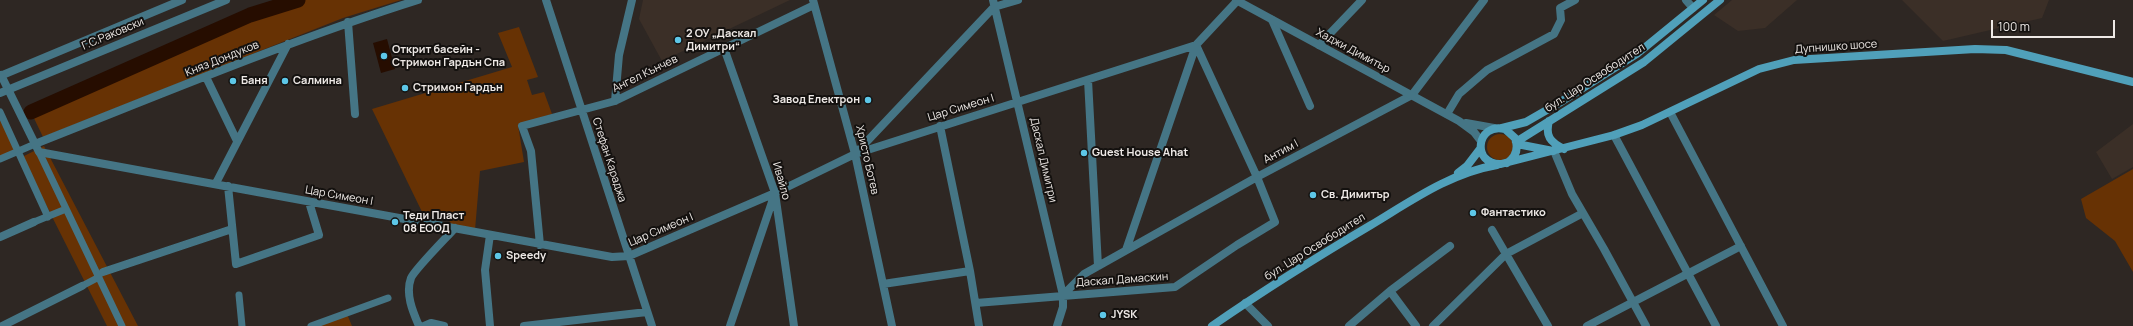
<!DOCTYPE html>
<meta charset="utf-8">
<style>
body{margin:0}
#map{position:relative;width:2133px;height:326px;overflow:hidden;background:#2e2723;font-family:Manrope,sans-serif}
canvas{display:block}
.scale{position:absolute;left:1991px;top:20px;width:124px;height:18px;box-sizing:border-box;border:2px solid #eee9e6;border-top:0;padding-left:5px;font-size:12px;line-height:14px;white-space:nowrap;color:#eee9e6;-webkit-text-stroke:3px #14110f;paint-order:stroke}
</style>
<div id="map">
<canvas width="2133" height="326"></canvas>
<div class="scale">100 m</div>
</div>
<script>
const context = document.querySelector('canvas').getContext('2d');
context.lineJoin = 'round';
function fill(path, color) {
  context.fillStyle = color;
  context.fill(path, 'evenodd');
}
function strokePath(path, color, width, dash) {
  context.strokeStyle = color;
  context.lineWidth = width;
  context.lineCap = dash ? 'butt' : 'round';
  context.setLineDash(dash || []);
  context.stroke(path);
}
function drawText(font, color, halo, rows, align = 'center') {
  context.font = font + ' Manrope,sans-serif';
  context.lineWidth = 4;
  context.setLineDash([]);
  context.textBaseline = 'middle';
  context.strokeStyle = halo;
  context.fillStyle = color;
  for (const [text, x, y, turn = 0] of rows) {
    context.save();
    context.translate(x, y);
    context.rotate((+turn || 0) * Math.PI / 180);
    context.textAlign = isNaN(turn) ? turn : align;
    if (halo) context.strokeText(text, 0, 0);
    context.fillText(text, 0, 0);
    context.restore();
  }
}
fill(new Path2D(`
 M643,0H790L662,61L639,19Z
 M1732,0H1797L1765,28L1738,31L1714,15Z
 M1902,0H2049L2042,18L1943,41Z
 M2133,124V167L2112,179L2096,152Z`), '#3b2f27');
fill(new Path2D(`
 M298,0H401L343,18L43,137L31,112L250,15Z
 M519,27L538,77L527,80L532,95L544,92L552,114L518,125L524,162L480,171L475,230L452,225L448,219L424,216L372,109L512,67L498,33Z
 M0,120L18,152L0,159Z
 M1487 147a13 13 0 1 1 26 0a13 13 0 1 1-26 0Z
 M44,146L138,326H107L22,157Z
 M2133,169V272L2115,241L2086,218L2081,199Z
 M347,314L352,326H315Z`), '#673204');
fill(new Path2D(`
 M387,39L395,69L381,73L373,43Z`), '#260d00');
strokePath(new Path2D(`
 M31,112L250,15L298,0`), '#260d00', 15);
strokePath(new Path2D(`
 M0,112L48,217
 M39,152L122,326
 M0,159L35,144
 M34,222L66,209
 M82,286L99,277
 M239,295L242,326
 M311,326L388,298`), '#457585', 7);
strokePath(new Path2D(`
 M546,0L652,326
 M813,0L855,154L892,326
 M993,0L1063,295V307L1057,326
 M1686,0L1693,8
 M1272,20L1310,106
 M348,22L355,114
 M1319,45L1362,0
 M724,48L775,193L794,326
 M1,75L39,152L612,257L629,256L775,193L855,154L1196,45L1257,177L1275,222L1237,245L1175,287L976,303
 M206,77L237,141
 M1088,80L1098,266
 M615,101L619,55L632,0
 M1670,112L1783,326
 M1447,114L1459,94L1487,70L1554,34L1561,20L1560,8L1575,0
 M940,126L970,271L979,326
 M1614,135L1716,326
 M35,144C162,94 288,41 418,0
 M1554,151L1572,194L1604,249L1646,326
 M856,153L994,7L1018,0
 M216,183L288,44
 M228,186L236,264L319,235L309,202
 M1492,230L1548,326
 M0,237L34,222
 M540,245L531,151L522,126L615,101L814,5
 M1126,250L1196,45L1238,0
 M103,272L232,229
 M883,284L970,271
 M1390,291L1416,326
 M1063,295L1084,274L1257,177L1412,95L1484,0
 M1245,303L1268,326
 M2,326L82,286
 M419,326C413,312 405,294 411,278C415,269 447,237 455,228
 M424,326L431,323L444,326
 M490,326L485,270L490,235
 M524,326L647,312
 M730,326L774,196
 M1349,326L1390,291L1450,246
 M1433,326L1506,254L1583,213
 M1587,326L1741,246`), '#457585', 8);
strokePath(new Path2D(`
 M1236,0L1459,121L1474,132L1481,141
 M0,76L182,0
 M0,93L226,0
 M1466,123L1494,128`), '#457585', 8);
strokePath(new Path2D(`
 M1549,121C1545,136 1550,142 1564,149
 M1502,128L1526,122L1559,103L1638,53L1703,0
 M1516,142L1644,62L1720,0
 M1517,144L1553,151
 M1507,163C1516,157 1519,149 1515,138L1505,129C1476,122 1471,165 1501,164L1614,135L1642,125L1759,69L1794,60L1975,49L2006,50L2133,82
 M1458,173L1467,166L1480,149
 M1212,326C1264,290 1317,257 1371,225C1411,201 1450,173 1497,165`), '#50a0ba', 8);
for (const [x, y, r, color] of [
 [678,40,4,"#5dc7e8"],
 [384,56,4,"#5dc7e8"],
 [233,81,4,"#5dc7e8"],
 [285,81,4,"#5dc7e8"],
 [405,88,4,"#5dc7e8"],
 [868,100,4,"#5dc7e8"],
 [1084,153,4,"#5dc7e8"],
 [1313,195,4,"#5dc7e8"],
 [1473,213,4,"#5dc7e8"],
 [395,222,4,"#5dc7e8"],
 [498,256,4,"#5dc7e8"],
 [1103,315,4,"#5dc7e8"]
]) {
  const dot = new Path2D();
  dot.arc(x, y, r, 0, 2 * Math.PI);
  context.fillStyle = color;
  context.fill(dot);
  strokePath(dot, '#14110f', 1.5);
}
drawText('11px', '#eee9e6', '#14110f', [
 ["Г.С.Раковски",113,34,-23],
 ["Дупнишко шосе",1836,47,-4],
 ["Хаджи Димитър",1353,51,28],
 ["Княз Дондуков",222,59,-22],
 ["Ангел Кънчев",645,74,-26],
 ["бул. Цар Освободител",1595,78,-33],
 ["Цар Симеон I",961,108,-17],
 ["Антим I",1281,152,-28],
 ["Стефан Караджа",609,160,72],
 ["Христо Ботев",867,160,77],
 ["Даскал Димитри",1043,160,77],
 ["Ивайло",781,181,74],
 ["Цар Симеон I",339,196,10],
 ["Цар Симеон I",661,230,-23],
 ["бул. Цар Освободител",1315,247,-32],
 ["Даскал Дамаскин",1122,280,-4]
]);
drawText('bold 11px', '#eee9e6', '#14110f', [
 ["2 ОУ „Даскал",686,34],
 ["Димитри“",686,47],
 ["Открит басейн -",392,50],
 ["Стримон Гардън Спа",392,63],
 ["Баня",241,81],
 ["Салмина",293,81],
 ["Стримон Гардън",413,88],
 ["Завод Електрон",860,100,"right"],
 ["Guest House Ahat",1092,153],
 ["Св. Димитър",1321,195],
 ["Фантастико",1481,213],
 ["Теди Пласт",403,216],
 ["08 ЕООД",403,229],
 ["Speedy",506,256],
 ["JYSK",1111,315]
], 'left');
</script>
